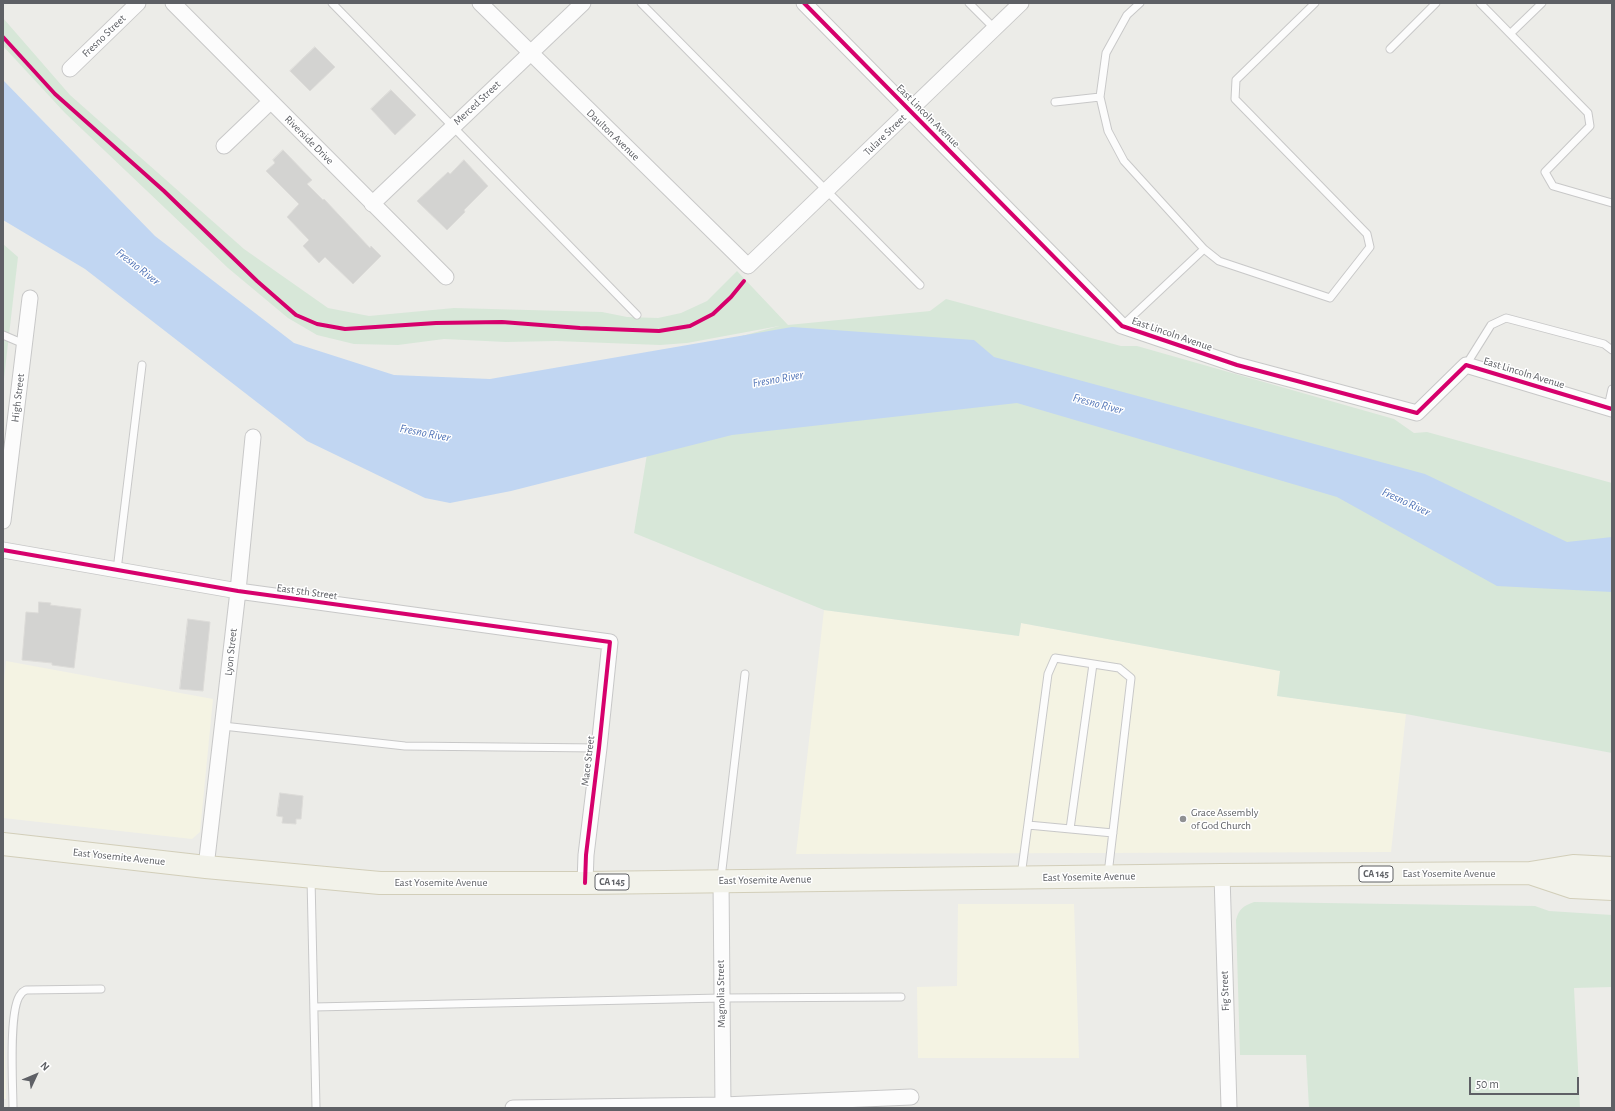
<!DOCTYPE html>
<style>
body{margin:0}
#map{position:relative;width:1615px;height:1111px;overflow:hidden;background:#ecece8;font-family:"Alegreya Sans",sans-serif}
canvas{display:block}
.frame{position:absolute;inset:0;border:4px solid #5e6065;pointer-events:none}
.north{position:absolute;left:16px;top:1055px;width:40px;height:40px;-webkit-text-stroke:3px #fff;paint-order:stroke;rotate:46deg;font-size:11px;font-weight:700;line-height:16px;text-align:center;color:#5e6065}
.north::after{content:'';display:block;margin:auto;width:14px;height:18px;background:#5e6065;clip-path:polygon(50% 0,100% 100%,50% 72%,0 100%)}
.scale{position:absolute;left:1469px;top:1077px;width:110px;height:18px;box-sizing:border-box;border:2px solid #5e6065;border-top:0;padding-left:5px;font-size:12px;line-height:14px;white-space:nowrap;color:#5e6065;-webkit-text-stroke:3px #fff;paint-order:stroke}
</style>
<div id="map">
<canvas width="1615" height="1111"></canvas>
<div class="frame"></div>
<div class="north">N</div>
<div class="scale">50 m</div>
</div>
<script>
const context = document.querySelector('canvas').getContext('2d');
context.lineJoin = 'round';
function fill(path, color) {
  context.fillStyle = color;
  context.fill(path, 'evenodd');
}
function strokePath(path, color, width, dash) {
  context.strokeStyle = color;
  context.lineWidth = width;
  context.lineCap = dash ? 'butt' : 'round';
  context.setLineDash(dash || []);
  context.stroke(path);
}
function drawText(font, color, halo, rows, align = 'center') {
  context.font = font + ' "Alegreya Sans",sans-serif';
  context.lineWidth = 3;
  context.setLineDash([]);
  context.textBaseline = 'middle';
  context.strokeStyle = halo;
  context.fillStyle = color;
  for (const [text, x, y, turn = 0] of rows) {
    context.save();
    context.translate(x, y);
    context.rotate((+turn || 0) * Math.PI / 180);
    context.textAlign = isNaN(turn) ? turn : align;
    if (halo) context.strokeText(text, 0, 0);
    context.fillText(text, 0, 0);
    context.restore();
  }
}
fill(new Path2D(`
 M824,610L1019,636L1021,623L1280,671L1278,696L1406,714L1391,852L796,854Z
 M6,661L213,699L200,832L192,839L3,818V692Z
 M958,904H1074L1079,1058H918L917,987L957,986Z
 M3,973L6,1099H3Z`), '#f4f3e3');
fill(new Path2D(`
 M3,18L70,95L244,249L328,308L369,316L454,308L602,312L627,317L658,318L681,313L707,301L737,271L788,325L930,311L946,299L1121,346H1137L1394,419L1414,433L1427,432L1612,483V753L1406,714L1277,696L1280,671L1021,623L1019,636L824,610L634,533L663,357L779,326L687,343L660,345L556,341L506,342L444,339L398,345L354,344L317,335L288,318L228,268L65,113L3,46Z
 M3,244L18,257L3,387Z
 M1254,902L1535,906L1549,911L1612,915V987L1574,988L1580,1108H1309L1306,1055H1240L1236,920C1239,909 1243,906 1254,902Z`), '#d7e7d8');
fill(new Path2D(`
 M3,80L155,236L294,343L394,375L490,379L792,327L974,340L994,357L1425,474L1567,542L1612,537V592L1497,586L1337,497L1017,403L732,435L511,491L450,503L425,498L307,441L85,269L3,220Z`), '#c1d6f2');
const building = new Path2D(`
 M315,47L335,67L310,91L290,71Z
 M391,90L416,115L395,135L371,109Z
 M283,150L312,180L307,184L323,200L324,199L370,248L371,246L381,256L353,284L325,257L319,263L303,246L309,240L287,217L299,204L266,171L275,163L273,160Z
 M464,160L488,186L464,210L465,212L447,230L417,201L448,172L450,174Z
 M39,602L51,603L50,605L81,609L74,668L52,665V663L22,660L26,612L38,613Z
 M188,619L210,622L203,691L180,689Z
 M280,793L303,796L301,819H296V824L282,823L283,817L277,816Z`);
fill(building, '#d3d3d1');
strokePath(building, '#dcdbd8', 1);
const lane = new Path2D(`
 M332,3L637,315
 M641,3L920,285
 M969,3L995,29
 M1140,3L1127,15L1106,53L1100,97L1108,131L1124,161L1204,249L1219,261L1330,298L1370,247L1367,234L1235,99L1236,80L1315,3
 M1480,3L1588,113L1590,126L1545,172L1553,186L1612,203
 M1511,33L1542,3
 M1390,49L1436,3
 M1055,102L1100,97
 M1122,326L1204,249
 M3,335L24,344
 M1466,365L1491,325L1506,318L1604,344L1612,350
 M1608,407L1612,389
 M117,570L142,365
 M223,726L405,746L599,748
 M1028,825L1113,833
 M1070,829L1093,664
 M1021,876L1048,674L1055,658L1119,668L1131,678L1108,874
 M311,878L316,1108
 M721,878L745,674
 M314,1007L721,998L901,997
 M13,1108C13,1087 8,1007 21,994C22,992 24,991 26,990L101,989`);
const street = new Path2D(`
 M173,3L446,277
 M480,3L748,266L1021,3
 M804,3L1122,326L1237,365L1417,413L1466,365L1612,409
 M70,69L138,3
 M224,146L270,102
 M372,204L583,3
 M3,521L30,298
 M3,550L238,591L610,642L599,748L586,855L585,883
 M206,867L238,591L253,437
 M1222,875L1229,1108
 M721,880L723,1108
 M513,1108L723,1105L911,1097`);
const primary = new Path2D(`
 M3,844L206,867L380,883H585L1222,875L1530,873L1573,866L1612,868
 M1533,874L1572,887L1612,889`);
strokePath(lane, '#c8c8c8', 9);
strokePath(street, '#c8c8c8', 17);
strokePath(primary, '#d2ceb9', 24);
strokePath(lane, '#fcfcfc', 7);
strokePath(street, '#fcfcfc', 15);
strokePath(primary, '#f2f2ea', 22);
strokePath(new Path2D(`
 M804,3L1122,326L1237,365L1417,413L1466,365L1612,409
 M3,37L55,94L164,191L257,281L296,315L317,324L345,329L436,323L502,322L580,328L659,331L690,326L713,314L731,297L744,281
 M3,550L238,591L610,642L599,748L586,855L585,883`), '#d6006c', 4);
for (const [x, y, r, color] of [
 [1183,819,4,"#909193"]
]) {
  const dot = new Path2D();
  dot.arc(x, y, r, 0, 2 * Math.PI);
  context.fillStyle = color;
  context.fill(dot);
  strokePath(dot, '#fff', 1.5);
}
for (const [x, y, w] of [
 [1376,874,34],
 [612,882,34]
]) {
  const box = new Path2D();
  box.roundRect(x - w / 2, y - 8, w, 16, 3);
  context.fillStyle = '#fff';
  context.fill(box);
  strokePath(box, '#5e6065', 1);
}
drawText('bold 10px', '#5e6065', null, [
 ["CA 145",1376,874],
 ["CA 145",612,882]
]);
drawText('11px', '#5e6065', '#fff', [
 ["Fresno Street",104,36,-44],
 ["Merced Street",477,103,-43],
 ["East Lincoln Avenue",928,116,45],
 ["Daulton Avenue",613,135,44],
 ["Tulare Street",885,135,-44],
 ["Riverside Drive",309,140,45],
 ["East Lincoln Avenue",1172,334,19],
 ["East Lincoln Avenue",1524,373,17],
 ["High Street",18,398,-83],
 ["East 5th Street",307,592,8],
 ["Lyon Street",231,652,-84],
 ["Mace Street",588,761,-83],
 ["East Yosemite Avenue",119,857,6],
 ["East Yosemite Avenue",1449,874],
 ["East Yosemite Avenue",1089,877,-1],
 ["East Yosemite Avenue",765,880,-1],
 ["East Yosemite Avenue",441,883],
 ["Fig Street",1225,991,-92],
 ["Magnolia Street",721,994,-91]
]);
drawText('11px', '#5e6065', '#fff', [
 ["Grace Assembly",1191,813],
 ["of God Church",1191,826]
], 'left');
drawText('italic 12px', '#5376b8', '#fff', [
 ["Fresno River",138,267,38],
 ["Fresno River",778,379,-10],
 ["Fresno River",1098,404,15],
 ["Fresno River",425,433,11],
 ["Fresno River",1406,502,25]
]);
</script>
